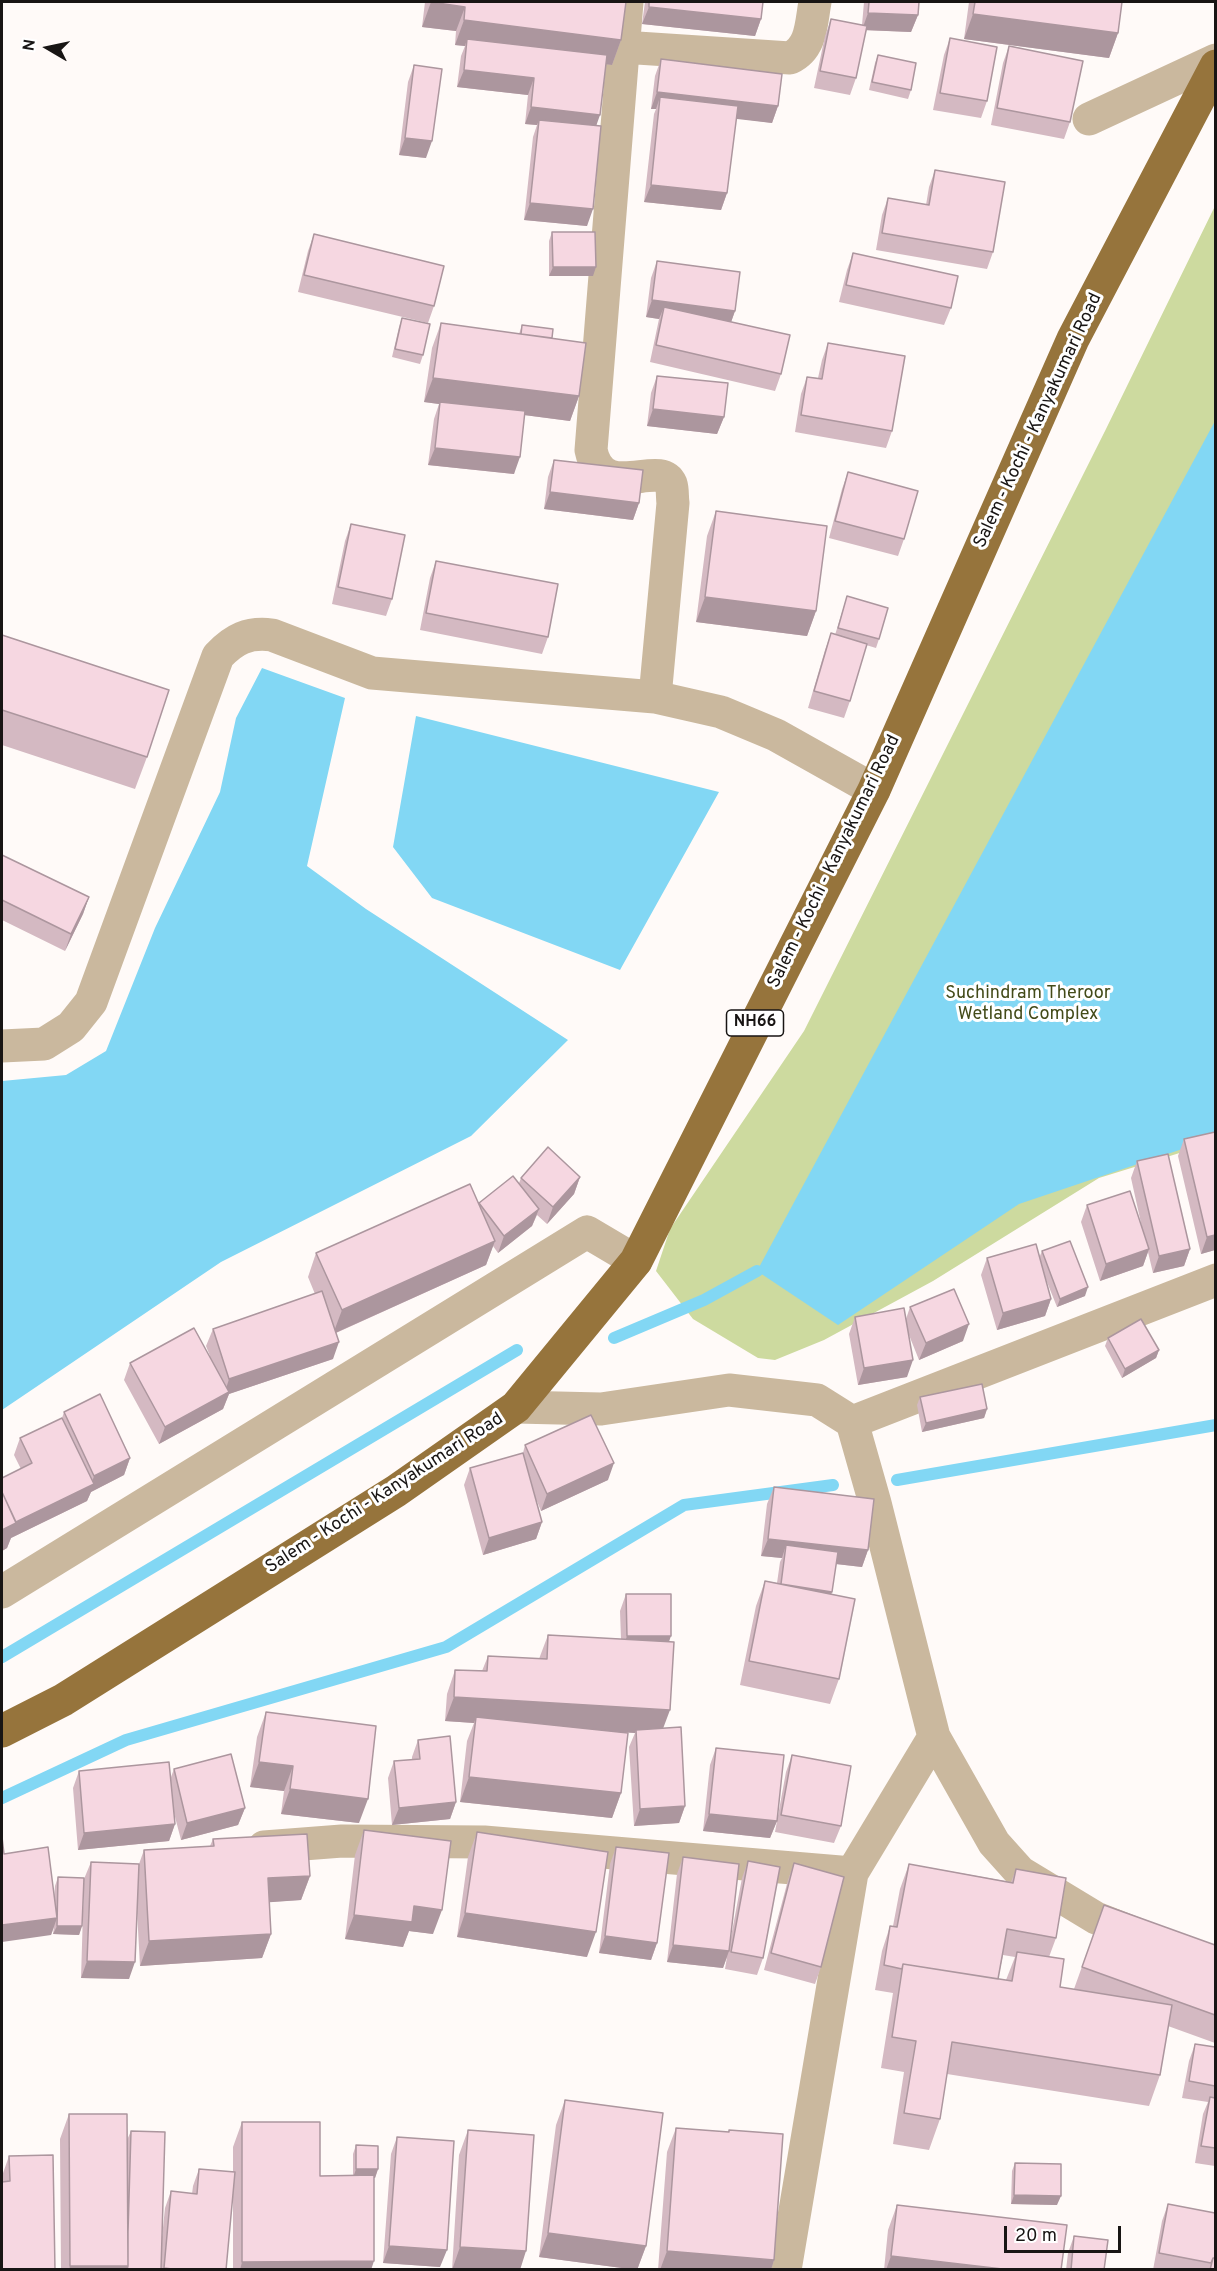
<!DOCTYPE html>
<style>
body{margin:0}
#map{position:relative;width:1217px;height:2271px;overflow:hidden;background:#fffaf8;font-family:Overpass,sans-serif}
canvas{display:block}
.frame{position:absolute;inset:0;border:3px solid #181514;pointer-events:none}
.north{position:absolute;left:18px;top:18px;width:60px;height:60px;-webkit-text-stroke:4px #fff;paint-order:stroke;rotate:279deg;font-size:16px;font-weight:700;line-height:24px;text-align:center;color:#181514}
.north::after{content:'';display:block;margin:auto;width:21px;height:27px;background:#181514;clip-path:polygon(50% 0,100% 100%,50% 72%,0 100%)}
.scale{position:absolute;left:1004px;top:2226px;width:117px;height:27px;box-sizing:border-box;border:3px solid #181514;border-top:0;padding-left:8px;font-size:18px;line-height:21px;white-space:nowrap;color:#181514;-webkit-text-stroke:4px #fff;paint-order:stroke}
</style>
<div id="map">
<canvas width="1217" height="2271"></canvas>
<div class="frame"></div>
<div class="north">N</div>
<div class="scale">20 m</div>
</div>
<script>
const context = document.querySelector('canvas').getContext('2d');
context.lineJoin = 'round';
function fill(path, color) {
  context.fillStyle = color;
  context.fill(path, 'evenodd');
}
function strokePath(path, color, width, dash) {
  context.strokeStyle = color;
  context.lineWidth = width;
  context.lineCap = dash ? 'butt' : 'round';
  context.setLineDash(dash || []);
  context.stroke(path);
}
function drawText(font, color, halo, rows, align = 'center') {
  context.font = font + ' Overpass,sans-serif';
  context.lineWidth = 6;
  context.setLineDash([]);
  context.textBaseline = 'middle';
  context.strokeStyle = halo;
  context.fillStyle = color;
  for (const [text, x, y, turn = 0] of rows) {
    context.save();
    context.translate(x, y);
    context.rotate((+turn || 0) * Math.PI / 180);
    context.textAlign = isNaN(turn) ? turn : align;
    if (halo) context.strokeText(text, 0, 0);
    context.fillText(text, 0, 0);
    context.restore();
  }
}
fill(new Path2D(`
 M1215,206V1142L1099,1178L933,1281L824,1340L775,1360L758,1358L693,1319L656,1271L670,1229L804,1031L1105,431Z`), '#cdda9f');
fill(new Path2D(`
 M1215,421V1138L1019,1204L838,1325L757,1271Z
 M262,668L345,698L307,866L366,909L568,1040L471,1136L221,1262L2,1410V1081L66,1075L106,1051L155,928L220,792L236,718Z
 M416,716L719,792L620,970L432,898L393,847Z`), '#82d7f4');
strokePath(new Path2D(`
 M614,1338L704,1300L757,1271
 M897,1480L1216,1425
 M2,1657L517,1350
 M2,1798L126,1740L446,1647L684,1505L833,1485`), '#82d7f4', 12);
strokePath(new Path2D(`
 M627,2L591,450C602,504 660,458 671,484C673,490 672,497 673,503L655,697
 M622,47L790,58C812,48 811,23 815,2
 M1089,119L1216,60
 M2,1046L44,1044L71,1027L91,1002L218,656C234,639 248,632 272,635L372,673L655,697L721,712L776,735L874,790
 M516,1407L601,1409L729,1390L817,1400L852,1422L875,1503L934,1737L994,1843L1020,1872L1096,1918L1216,1965
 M852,1422L1216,1280
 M2,1592L587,1232L636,1261
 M264,1847L342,1841L484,1842L852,1873L934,1737
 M785,2270L852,1873`), '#cab89e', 33);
strokePath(new Path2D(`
 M2,1731L63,1700L396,1491L516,1407L636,1261L874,790L1073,339L1216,66`), '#96743c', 33);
fill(new Path2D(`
 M425,2H626L621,40L612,65L606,64L596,126L587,226L524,220L533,137L537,125L525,124L528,95L457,87L461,56L465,46L455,45L456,31L422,27Z
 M645,2H763L761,19L755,36L642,24Z
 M864,2H919L918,15L911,32L866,30L856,78L850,95L814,88L825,36L831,19L862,25Z
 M969,2H1122L1118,33L1109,58L964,39Z
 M950,38L987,101L981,118L933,110L944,55Z
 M1009,46L1070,122L1064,139L991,125L1003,63Z
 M878,55L911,90L908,99L869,90L875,63Z
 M661,59L778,106L772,123L736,118L727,193L721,210L644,202L654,114L656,109H651L655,76Z
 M414,65L426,158L399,155L408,82Z
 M935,170L993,252L987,269L876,250L882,215L888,198L926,205L929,187Z
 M552,232L593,276H549V241Z
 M314,234L434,306L428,323L298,292L308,251Z
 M853,253L951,308L944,325L839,302L847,270Z
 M657,261L735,311L731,322L781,374L775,391L650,362L659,319L646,317L651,278Z
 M402,318L423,355L420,364L392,357L399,327Z
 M441,323L519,334L522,325L552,338L579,396L570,421L524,415L514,474L428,465L434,419L439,404L424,402L432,348Z
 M828,343L892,431L886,448L795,432L801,394L807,377L818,378L822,360Z
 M657,376L724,417L717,434L647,426L651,393Z
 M554,460L639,503L633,520L544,509L548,477Z
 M848,472L904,539L898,556L829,538L842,489Z
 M716,511L816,611L807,636L696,622L707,536Z
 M351,524L392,599L386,616L332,604L345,541Z
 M436,561L548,637L542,654L420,630L430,578Z
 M847,596L879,639L876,648L866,645L850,701L844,718L808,708L825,650L831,633L835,635Z
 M2,635L147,757L135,789L2,745Z
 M2,855L89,897L83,914L65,951L2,920Z
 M1215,1132V1250L1201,1254L1178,1156L1184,1139Z
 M1137,1161L1190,1249L1184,1266L1153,1273L1148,1252L1143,1266L1100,1281L1081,1222L1087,1205L1143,1232L1131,1178Z
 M580,1177L574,1194L547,1224L537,1215L532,1226L498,1253L493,1246L486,1265L336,1333L333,1359L229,1394L223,1409L159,1444L124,1380L130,1363L210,1356L206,1346L213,1329L315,1294L308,1277L316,1253L478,1204L519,1183L521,1178Z
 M1042,1251L1085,1296L1057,1307L1043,1272L1051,1299L1045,1316L997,1330L981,1275L987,1258H1039Z
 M910,1307L963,1341L919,1360L909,1335L907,1377L858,1385L849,1334L855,1317L906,1319Z
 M1108,1338L1159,1350L1156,1358L1122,1378L1105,1346Z
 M920,1397L987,1409L984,1418L922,1432L917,1405Z
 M64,1412L130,1458L124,1475L91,1492L87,1501L11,1538L7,1548L2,1551V1478L21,1469L14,1455L20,1438L62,1418Z
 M525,1445L608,1480L541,1511L536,1499L542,1522L536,1539L483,1555L464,1485L470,1468L523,1453Z
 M774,1487L868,1550L862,1567L836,1564L831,1594L839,1679L830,1704L740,1685L756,1606L765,1581L777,1583L780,1562L782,1558L761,1556L767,1504Z
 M626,1594L669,1642L663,1728L685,1806L679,1823L634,1826L629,1747L635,1733L613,1731L621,1793L612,1818L460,1802L467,1741L474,1723L445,1721L447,1694L455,1670L482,1671L488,1656L539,1659L548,1635L621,1639L620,1611Z
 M266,1712L359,1823L281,1814L284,1791L250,1787L257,1737Z
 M418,1740L456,1802L450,1819L392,1825L388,1778L394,1761L412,1760V1757Z
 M716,1748L777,1821L770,1838L703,1831L710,1765Z
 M792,1755L841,1826L834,1843L775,1832L786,1772Z
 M174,1769L245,1808L238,1825L181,1840L174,1813L175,1824L169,1841L78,1850L73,1788L79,1771L171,1777Z
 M364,1830L433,1934L409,1931L403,1947L345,1939L355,1855Z
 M477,1832L587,1957L457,1937L468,1857Z
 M213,1839L310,1876L301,1900L269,1902L271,1934L262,1958L140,1966L137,1911L129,1979L81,1978L84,1879L91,1862L139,1864L144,1850L210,1846Z
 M616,1847L657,1943L651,1960L599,1953L610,1864Z
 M4,1854L54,1898L55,1886L58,1877L82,1926L79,1935L53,1934L54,1927L51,1935Z
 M683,1857L731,1937L742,1878L748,1861L763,1958L757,1975L725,1969L727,1957L723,1968L667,1962L677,1874Z
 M794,1863L821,1967L815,1984L764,1970L788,1880Z
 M909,1864L1011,1882L1016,1869L1056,1938L1049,1957L1060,1987L1074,1989L1104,1905L1215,1945V2043L1168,2026L1160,2075L1149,2106L947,2074L940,2119L929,2150L893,2144L904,2072L881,2068L893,1993L875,1990L882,1951L890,1926H893L900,1889ZM1003,1955L1015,1957L1006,1980L998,1979Z
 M1195,2044L1215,2047V2166L1195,2163L1203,2114L1208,2102L1182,2098L1189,2061Z
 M565,2100L646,2246L637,2270L539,2257L556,2125Z
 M69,2114L127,2140L131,2131L161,2247L165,2208L171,2191L192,2194L193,2186L199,2169L233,2172V2147L242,2122L320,2176L353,2175V2154L356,2145L378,2169L375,2178H374L371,2270H233V2192L226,2270H61L60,2139Z
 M676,2128L728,2132L774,2260L771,2270H658L667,2152Z
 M468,2130L520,2270H452L459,2155Z
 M397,2137L440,2267L383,2263L391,2154Z
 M9,2156L55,2270H2V2176Z
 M1015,2163L1057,2205L1011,2204L1012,2171Z
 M1168,2204L1215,2213V2270H1153L1162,2221Z
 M897,2205L1061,2270H884L888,2230Z
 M1074,2236L1104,2270H1066L1068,2253Z`), '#d4b9c2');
fill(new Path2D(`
 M431,2L465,7L456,31L422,27Z
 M649,7L761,19L755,36L642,24Z
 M868,13L918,15L911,32L862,30Z
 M973,14L1118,33L1109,58L964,39Z
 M464,20L621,40L612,65L466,46L467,39L465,46L455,45Z
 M464,70L534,78L528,95L457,87Z
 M657,92L778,106L772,123L659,110L660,97L656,109H651Z
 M531,107L600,115L594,132L539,120L537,125L525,124Z
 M405,138L432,141L426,158L399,155Z
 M651,185L727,193L721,210L644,202Z
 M530,203L593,209L587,226L524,220Z
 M553,267H596L593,276H549Z
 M652,300L735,311L729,328L664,307L659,319L646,317Z
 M433,378L579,396L570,421L440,404V402L439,404L424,402Z
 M653,409L724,417L717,434L647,426Z
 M435,448L520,457L514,474L428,465Z
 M550,492L639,503L633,520L544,509Z
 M705,597L816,611L807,636L696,622Z
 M89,897L83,914L65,951L71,934Z
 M580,1177L574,1194L547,1224L553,1207Z
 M539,1209L532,1226L498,1253L504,1236Z
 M1215,1235V1250L1201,1254L1207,1237Z
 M495,1241L486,1265L333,1334L342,1310Z
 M1149,1249L1143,1266L1100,1281L1106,1264Z
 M1190,1249L1184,1266L1153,1273L1159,1256Z
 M1088,1287L1085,1296L1057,1307L1060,1299Z
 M1051,1299L1045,1316L997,1330L1003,1313Z
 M969,1324L963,1341L919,1360L926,1343Z
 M339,1342L333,1359L229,1394L223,1409L159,1444L165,1427L224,1395L229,1379Z
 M1159,1350L1156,1358L1122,1378L1125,1369Z
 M913,1360L907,1377L858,1385L864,1368Z
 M987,1409L984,1418L922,1432L926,1423Z
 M130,1458L124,1475L91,1492L87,1501L11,1538L7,1548L2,1551V1530L15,1522L91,1485L94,1476Z
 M614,1463L608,1480L541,1511L547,1494Z
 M542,1522L536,1539L483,1555L489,1538Z
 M768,1539L868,1550L862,1567L784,1558L786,1545L782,1558L761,1556Z
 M780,1585L832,1592L826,1609Z
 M627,1636H671L665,1653H621Z
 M454,1697L670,1710L661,1734L636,1730L635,1733L475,1723L476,1717L474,1723L445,1721Z
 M259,1762L293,1766L284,1791L250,1787Z
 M469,1777L621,1793L612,1818L460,1802Z
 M290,1789L368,1799L359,1823L281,1814Z
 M456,1802L450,1819L392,1825L399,1808Z
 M685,1806L679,1823L634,1826L640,1809Z
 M245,1808L238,1825L181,1840L187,1823Z
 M709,1814L777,1821L770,1838L703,1831Z
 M175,1824L169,1841L78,1850L84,1833Z
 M310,1876L301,1900L259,1903L268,1878Z
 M414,1906L442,1910L433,1934L409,1931L403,1947L345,1939L354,1915Z
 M465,1913L596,1932L587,1957L457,1937Z
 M57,1918L51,1935L2,1942V1925Z
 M57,1926H82L79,1935L53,1934Z
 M271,1934L262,1958L140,1966L149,1941Z
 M605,1936L657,1943L651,1960L599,1953Z
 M673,1945L729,1951L723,1968L667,1962Z
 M87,1961L135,1962L129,1979L81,1978Z
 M356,2169H378L375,2178H353Z
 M1014,2195L1061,2196L1057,2205L1011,2204Z
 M548,2233L646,2246L637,2270L539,2257Z
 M389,2246L447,2250L440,2267L383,2263Z
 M460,2247L526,2251L520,2270H452Z
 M667,2251L774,2260L771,2270H660Z
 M891,2256L1011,2270H886Z
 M374,2261L371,2270H240L242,2262Z
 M70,2266H128L127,2270H69Z`), '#ac969e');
const building = new Path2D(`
 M431,2H626L621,40L464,20L465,7Z
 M649,2H763L761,19L649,7Z
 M869,2H919L918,15L868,13Z
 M975,2H1122L1118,33L973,14Z
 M831,19L867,26L856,78L820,71Z
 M950,38L997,47L987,101L940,93Z
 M467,39L607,55L600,115L531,107L534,78L464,70Z
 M1009,46L1083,61L1070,122L997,108Z
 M878,55L916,63L911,90L872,82Z
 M661,59L782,74L778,106L657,92Z
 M414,65L442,69L432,141L405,138Z
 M660,97L738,106L727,193L651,185Z
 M539,120L601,126L593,209L530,203Z
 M935,170L1005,182L993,252L882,233L888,198L929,205Z
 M552,232H595L596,267H553Z
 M314,234L444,266L434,306L304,275Z
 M853,253L958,276L951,308L846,285Z
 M657,261L740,272L735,311L652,300Z
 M664,307L790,335L781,374L656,345Z
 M402,318L430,324L423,355L395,349Z
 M441,323L586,343L579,396L433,378Z
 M522,325L553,329L552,338L521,334Z
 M828,343L905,356L892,431L801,415L807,377L822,379Z
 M657,376L728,383L724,417L653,409Z
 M440,402L525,411L520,457L435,448Z
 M554,460L643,470L639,503L550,492Z
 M848,472L918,491L904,539L835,521Z
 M716,511L827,526L816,611L705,597Z
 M351,524L405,535L392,599L338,587Z
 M436,561L558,584L548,637L426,613Z
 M847,596L888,608L879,639L838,628Z
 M831,633L867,644L850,701L814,691Z
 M2,635L169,690L147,757L2,710Z
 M2,855L89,897L71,934L2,900Z
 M1215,1132V1235L1207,1237L1184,1139Z
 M548,1147L580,1177L553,1207L521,1178Z
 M1168,1154L1190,1249L1159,1256L1137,1161Z
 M513,1176L539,1209L504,1236L479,1203Z
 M470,1184L495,1241L342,1310L316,1253Z
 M1130,1191L1149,1249L1106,1264L1087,1205Z
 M1070,1241L1088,1287L1060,1299L1042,1251Z
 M1036,1244L1051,1299L1003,1313L987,1258Z
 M954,1289L969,1324L926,1343L910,1307Z
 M322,1291L339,1342L229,1379L213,1329Z
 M904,1308L913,1360L864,1368L855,1317Z
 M1141,1319L1159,1350L1125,1369L1108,1338Z
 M194,1328L229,1392L165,1427L130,1363Z
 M982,1384L987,1409L926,1423L920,1397Z
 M100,1394L130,1458L94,1476L64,1412Z
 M591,1415L614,1463L547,1494L525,1445Z
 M62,1418L94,1484L16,1522L2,1492V1478L32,1463L20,1438Z
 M523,1453L542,1522L489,1538L470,1468Z
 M774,1487L874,1499L868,1550L768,1539Z
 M2,1492L16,1523L2,1530Z
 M786,1545L838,1552L832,1592L781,1584Z
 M765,1581L855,1599L839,1679L749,1661Z
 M626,1594H671V1636H627Z
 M548,1635L674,1642L670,1710L454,1697L455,1670L487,1671L488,1656L547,1659Z
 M266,1712L376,1726L368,1799L290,1789L293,1766L259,1762Z
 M476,1717L628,1733L621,1793L469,1777Z
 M681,1727L685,1806L640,1809L636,1730Z
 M450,1736L456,1802L399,1808L394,1761L420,1759L418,1740Z
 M716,1748L784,1755L777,1821L709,1814Z
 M231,1754L245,1808L187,1823L174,1769Z
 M792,1755L851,1766L841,1826L781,1815Z
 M169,1762L175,1824L84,1833L79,1771Z
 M364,1830L451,1841L442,1910L414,1906L412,1922L354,1915Z
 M477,1832L608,1852L596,1932L465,1913Z
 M307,1834L310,1876L268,1878L271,1934L149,1941L144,1850L214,1846L213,1839Z
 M2,1837L4,1854L48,1847L57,1918L2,1925Z
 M616,1847L669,1853L657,1943L605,1936Z
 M683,1857L739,1864L729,1951L673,1945Z
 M748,1861L780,1867L763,1958L731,1952Z
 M91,1862L139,1864L135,1962L87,1961Z
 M794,1863L844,1877L821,1967L771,1953Z
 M909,1864L1013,1883L1016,1869L1066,1878L1056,1938L1007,1929L998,1979L903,1964L902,1969L884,1965L890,1926L897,1927Z
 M58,1877L84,1878L82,1926H57Z
 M1104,1905L1215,1945V2015L1082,1967Z
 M1017,1952L1064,1959L1060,1987L1172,2005L1160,2075L952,2042L940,2119L904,2113L916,2041L892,2037L903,1964L1012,1981Z
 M1195,2044L1215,2047V2086L1189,2081Z
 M1210,2097L1215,2098V2148L1201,2146Z
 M565,2100L663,2113L646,2246L548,2233Z
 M69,2114H127L128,2266H70Z
 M242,2122H320V2176L374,2175V2261L242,2262Z
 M676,2128L729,2132V2130L783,2134L774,2260L667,2251Z
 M468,2130L534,2135L526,2251L460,2247Z
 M131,2131L165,2132L161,2270H127L128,2266V2232Z
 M397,2137L454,2141L447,2250L389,2246Z
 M356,2145L378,2146V2169H356Z
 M53,2155L55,2270H2V2182L10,2181L9,2156Z
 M1015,2163L1061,2164V2196L1014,2195Z
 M199,2169L235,2172L226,2270H180L164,2268L171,2191L197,2194Z
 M1168,2204L1215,2213V2258H1213L1211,2263L1159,2253Z
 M897,2205L1067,2225L1061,2270H1011L891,2256Z
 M1074,2236L1108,2240L1104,2270H1071Z
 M1213,2258H1215V2270H1210Z`);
fill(building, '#f6d7e1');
strokePath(building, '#ac969e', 1.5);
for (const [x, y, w] of [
 [755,1023,57]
]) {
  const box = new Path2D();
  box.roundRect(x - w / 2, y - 13, w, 26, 4.5);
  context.fillStyle = '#fff';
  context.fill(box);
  strokePath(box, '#181514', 1.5);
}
drawText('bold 16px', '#181514', null, [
 ["NH66",755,1023]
]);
drawText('18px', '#181514', '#fff', [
 ["Salem - Kochi - Kanyakumari Road",1039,421,-65],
 ["Salem - Kochi - Kanyakumari Road",835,862,-64],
 ["Salem - Kochi - Kanyakumari Road",385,1494,-33]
]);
drawText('18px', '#434b19', '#fff', [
 ["Suchindram Theroor",1028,994],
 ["Wetland Complex",1028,1015]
]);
</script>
